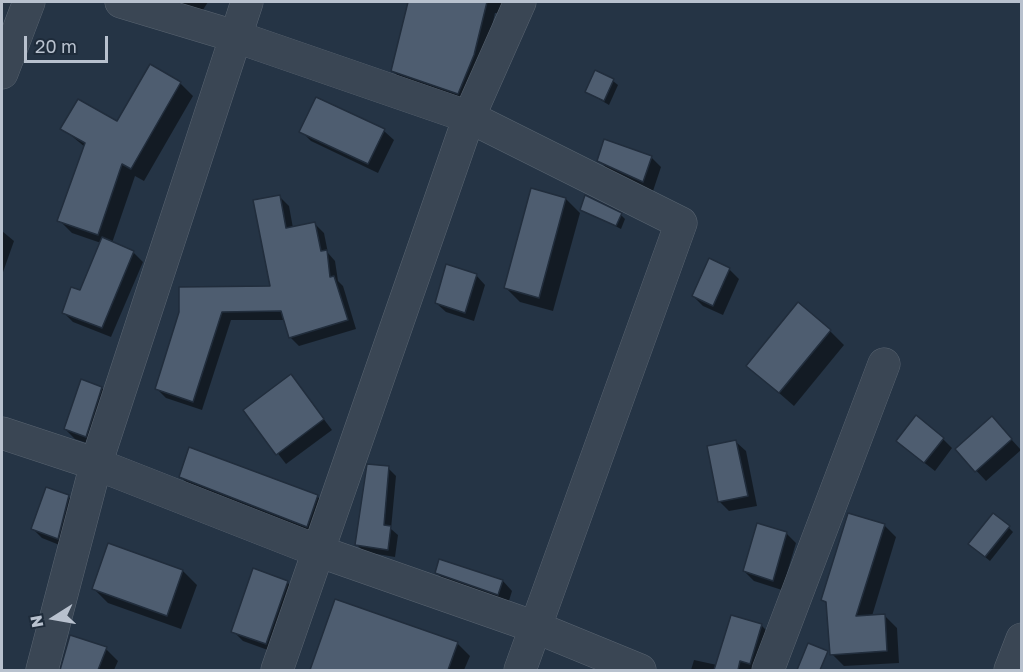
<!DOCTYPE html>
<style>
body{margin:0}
#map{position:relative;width:1023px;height:672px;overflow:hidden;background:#253445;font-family:"Golos Text",sans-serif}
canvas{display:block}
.frame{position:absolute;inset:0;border:3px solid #b8c1ce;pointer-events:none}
.north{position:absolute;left:24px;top:588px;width:60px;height:60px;-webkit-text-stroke:4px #1e2b3a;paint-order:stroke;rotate:259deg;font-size:16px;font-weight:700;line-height:24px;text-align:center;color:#b8c1ce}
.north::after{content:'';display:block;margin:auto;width:21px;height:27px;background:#b8c1ce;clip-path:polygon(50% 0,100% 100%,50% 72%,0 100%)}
.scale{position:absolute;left:24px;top:36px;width:84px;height:27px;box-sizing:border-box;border:3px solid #b8c1ce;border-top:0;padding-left:8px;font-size:18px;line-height:21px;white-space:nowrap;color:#b8c1ce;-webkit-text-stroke:4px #1e2b3a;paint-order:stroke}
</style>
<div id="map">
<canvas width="1023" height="672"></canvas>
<div class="frame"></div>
<div class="north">N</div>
<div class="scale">20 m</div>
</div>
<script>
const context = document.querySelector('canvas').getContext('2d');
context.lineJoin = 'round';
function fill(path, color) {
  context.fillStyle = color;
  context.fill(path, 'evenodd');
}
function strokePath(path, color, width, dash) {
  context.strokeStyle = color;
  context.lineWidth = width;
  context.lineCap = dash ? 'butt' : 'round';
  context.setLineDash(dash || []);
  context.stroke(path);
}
fill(new Path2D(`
 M164,2H208L201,13Z
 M410,2H505L502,13H495L483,65L467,103L402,80L393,71Z
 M613,81L618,85L609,105L587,92Z
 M180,83L193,96L144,181L135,176L112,243L133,252L143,262L111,337L73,322L63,312L80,292L101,243L72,233L59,220L85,147L62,128L117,123Z
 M301,131H384L394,140L378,173L311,141Z
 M651,157L661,167L653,191L608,170L599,160Z
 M280,197L289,206L293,228L315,224L324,233L328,253L335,261L338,281L343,286L356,329L299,346L290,337L285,320H231L202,410L166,398L157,389L181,313L272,288Z
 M566,199L580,213L553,311L520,302L506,288Z
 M582,209L621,215L625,219L621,229Z
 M2,231L14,241L2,275Z
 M729,269L739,279L723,315L703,306L693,296Z
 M476,275L485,285L474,321L446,312L436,303Z
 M830,331L844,345L794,406L748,366Z
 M291,376L332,430L286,464L245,411Z
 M102,388L111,398L96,446L75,439L65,429Z
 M1001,428L1021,450L986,481L957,450Z
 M943,439L952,448L935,471L908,450Z
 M736,442L746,451L757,506L729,511L720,502Z
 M388,468L396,476L391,529L398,535L395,557L364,552L356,544Z
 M181,477L317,496L331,510L321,540L195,491Z
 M68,496L78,506L67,548L42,538L33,529Z
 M758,525L787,534L796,543L782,590L754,581L744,571Z
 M884,525L896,537L872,616L884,615L897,628L899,663L844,666L832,654L828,605L823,600Z
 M1009,528L1013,532L990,561L974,548Z
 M183,571L197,585L181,629L108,603L94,589Z
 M436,572L503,581L512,591L508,604L446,582Z
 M287,582L297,592L276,653L243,641L233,631Z
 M732,616L762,626L771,635L761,669L691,670L694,660L717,665Z
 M71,637L106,649L118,661L114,670H61Z
 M457,643L470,656L464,670H312Z`), '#0007');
const building = new Path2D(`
 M408,2H487L474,55L458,94L391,71Z
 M150,64L181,82L131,169L122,164L98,235L57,221L85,143L60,129L78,99L117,121Z
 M595,70L614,79L604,101L585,92Z
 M316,97L385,129L368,164L299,132Z
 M604,139L652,156L643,182L597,161Z
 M531,188L566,198L539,298L504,288Z
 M280,195L286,228L315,222L321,251L327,250L330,277L334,276L348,320L289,338L281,311L222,312L193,402L155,389L179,312V287L270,286L253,200Z
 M585,195L622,213L616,226L580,210Z
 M102,237L134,251L102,328L62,313L71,287L80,290Z
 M709,258L730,268L713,306L692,296Z
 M446,264L477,274L465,313L435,303Z
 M798,302L831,330L779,393L746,366Z
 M291,374L324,419L276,455L243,410Z
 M81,379L102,387L86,437L64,429Z
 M916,415L944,438L924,463L896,441Z
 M992,416L1012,439L975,472L955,449Z
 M736,440L748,496L718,502L707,446Z
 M189,447L318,495L307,527L179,477Z
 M367,464L389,466L384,525L391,526L388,550L355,545Z
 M46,487L69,495L58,539L31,529Z
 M848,513L885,524L856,616L885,614L887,651L830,655L826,602L821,600Z
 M993,513L1010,526L985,557L968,544Z
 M757,523L787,532L773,581L743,571Z
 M108,543L183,570L167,616L92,589Z
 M439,559L503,580L498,595L435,573Z
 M253,568L288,581L266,644L231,632Z
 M335,599L458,642L448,670H310Z
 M731,615L762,624L750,664L740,661L738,670H714Z
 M70,635L107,647L98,670H60Z
 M808,643L828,651L820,670H797Z`);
fill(building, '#4e5d70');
strokePath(building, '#212d3c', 1.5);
const street = new Path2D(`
 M121,2L234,36L469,117L681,223L520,670
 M2,73L29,2
 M2,433L96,464L318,551L535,627L640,670
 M42,670L96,464L247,2
 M277,670L469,117L520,2
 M768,670L884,364
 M1010,670L1022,639`);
strokePath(street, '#596471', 33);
strokePath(street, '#3a4654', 32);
</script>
